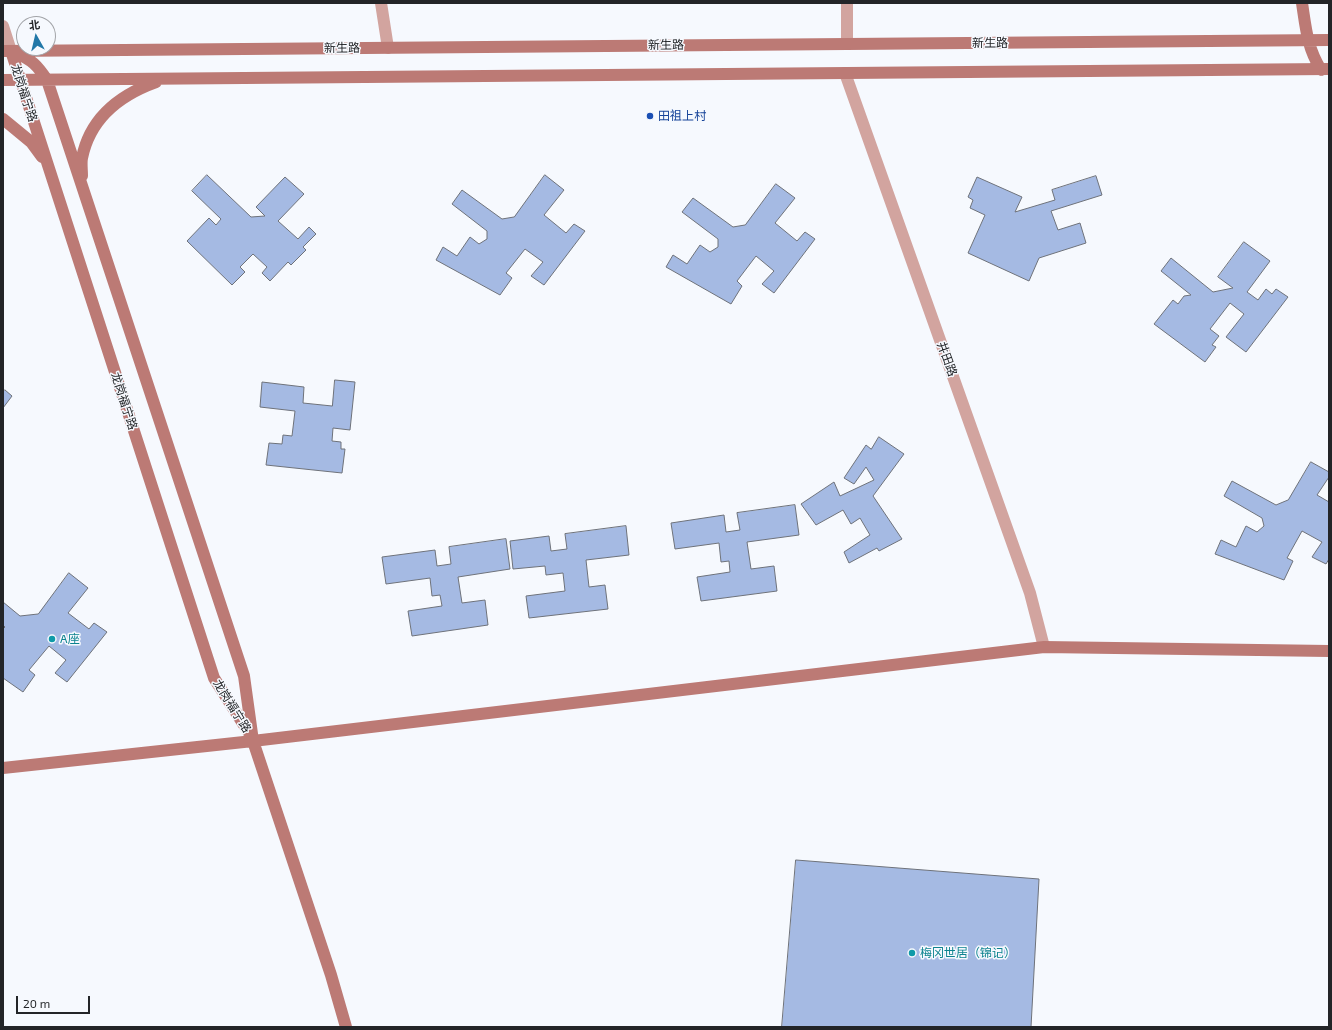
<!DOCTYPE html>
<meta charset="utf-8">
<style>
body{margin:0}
#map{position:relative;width:1332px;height:1030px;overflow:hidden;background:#f6f9fe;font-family:"Exo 2","Noto Sans SC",sans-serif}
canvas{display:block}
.frame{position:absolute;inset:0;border:4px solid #232528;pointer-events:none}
.north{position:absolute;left:16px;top:16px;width:40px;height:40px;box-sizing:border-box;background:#f6f9fe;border:1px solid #a2a4a8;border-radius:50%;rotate:352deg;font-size:11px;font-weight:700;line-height:16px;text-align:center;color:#232528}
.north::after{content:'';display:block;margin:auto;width:14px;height:18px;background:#2278a8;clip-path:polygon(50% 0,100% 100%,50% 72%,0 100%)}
.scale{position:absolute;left:16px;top:996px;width:74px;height:18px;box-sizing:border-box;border:2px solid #232528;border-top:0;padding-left:5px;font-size:12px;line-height:14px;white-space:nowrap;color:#232528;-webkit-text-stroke:3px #f6f9fe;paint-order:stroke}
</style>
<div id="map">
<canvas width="1332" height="1030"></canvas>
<div class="frame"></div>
<div class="north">北</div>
<div class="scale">20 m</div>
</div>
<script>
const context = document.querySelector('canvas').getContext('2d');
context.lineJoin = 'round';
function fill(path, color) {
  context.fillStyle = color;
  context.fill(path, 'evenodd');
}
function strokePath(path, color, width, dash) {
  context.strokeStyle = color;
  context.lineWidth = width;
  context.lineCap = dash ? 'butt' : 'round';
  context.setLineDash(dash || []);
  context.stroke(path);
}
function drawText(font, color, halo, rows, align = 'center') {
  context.font = font + ' "Exo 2","Noto Sans SC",sans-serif';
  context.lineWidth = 3;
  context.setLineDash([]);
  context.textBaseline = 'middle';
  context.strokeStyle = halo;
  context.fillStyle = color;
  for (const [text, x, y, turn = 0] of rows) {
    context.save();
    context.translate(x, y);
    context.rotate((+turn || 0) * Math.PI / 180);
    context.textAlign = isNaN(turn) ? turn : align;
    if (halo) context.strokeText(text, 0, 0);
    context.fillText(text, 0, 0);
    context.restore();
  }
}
const building = new Path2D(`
 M207,175L251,217L265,216L256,207L285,177L304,194L278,221L298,239L309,227L316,234L303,247L306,250L291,265L288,262L270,281L262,273L267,267L253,254L240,267L245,272L232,285L187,241L209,218L216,225L221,219L192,191Z
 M545,175L564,190L544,215L566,233L574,224L585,231L544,285L531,276L543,262L525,249L506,273L512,278L500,295L436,260L443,247L457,256L470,237L479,244L487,239V231L452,204L462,190L502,219L514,217Z
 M1096,176L1102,195L1051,211L1058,230L1080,223L1086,243L1039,258L1029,281L968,253L985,215L970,208L973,200L968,197L977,177L1022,197L1015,212L1055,200L1052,190Z
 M776,184L795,198L775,223L797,241L805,232L815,239L774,293L762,284L774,271L756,256L737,281L742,286L731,304L666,267L673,255L687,264L700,245L710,252L718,247V239L682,212L693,198L733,227L745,225Z
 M1244,242L1270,261L1247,292L1258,300L1266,289L1272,294L1276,289L1288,297L1246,352L1226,337L1244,314L1230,303L1210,329L1219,336L1212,345L1216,347L1205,362L1154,324L1173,300L1178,304L1184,296L1191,295L1161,271L1171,258L1213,292L1233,288L1218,277Z
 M335,380L355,382L350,430L333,428L332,441L341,442V449H345L342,473L266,465L269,443L282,444L283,435L292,436L295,411L260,407L262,382L304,387L303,403L332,406Z
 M5,390L12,396L3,408V392Z
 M879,437L904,454L873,496L902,539L879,551L877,548L849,563L844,552L870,535L860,518L851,524L843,510L816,525L801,504L834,482L840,496L874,480L866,467L854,484L844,478L866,445L871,449Z
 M1311,462L1329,472V477L1317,495L1329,502V559L1326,564L1312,557L1322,542L1302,531L1287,558L1293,561L1284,580L1215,554L1221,540L1236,547L1246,526L1257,532L1264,526L1262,518L1224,496L1232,481L1276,505L1288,500Z
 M795,505L799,535L747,542L751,569L774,566L777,591L701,601L697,577L730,572L729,561L721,562L719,543L675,549L671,523L724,515L726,532L740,530L737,513Z
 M626,526L629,555L586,560L589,587L605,585L608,609L529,618L526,596L565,591L563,573L546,575L545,566L513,569L510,541L549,536L551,551L567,549L565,534Z
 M506,539L510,569L458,577L462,603L485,600L488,625L412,636L408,611L442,606L440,595L432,596L430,578L386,584L382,557L435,550L437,566L451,564L449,547Z
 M69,573L88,588L68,613L89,629L94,623L107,632L67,682L55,673L66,660L49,646L29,670L35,675L23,692L3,678V629L5,627L3,625V602L20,616L38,614Z
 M796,860L1039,879L1031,1027H782Z`);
fill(building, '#a5bae3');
strokePath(building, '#6e727a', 1);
strokePath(new Path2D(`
 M381,3L388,48
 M847,3V44
 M3,26L11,51
 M845,73L1030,593L1044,647`), '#d2a49f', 12);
strokePath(new Path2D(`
 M1302,3C1306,29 1307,47 1321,70
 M3,51L1329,40
 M11,51L214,678L251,736
 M16,53C32,60 37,65 47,80L244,676L253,741L331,975L346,1027
 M3,80L1329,69
 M3,119L31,142L42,157
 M82,176C82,170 81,163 82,158C90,118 120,95 156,82
 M3,768L253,741L1044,647L1329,651`), '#bc7a75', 12);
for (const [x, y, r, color] of [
 [650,116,4,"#1a4fb4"],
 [52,639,4,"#0f9aa8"],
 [912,953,4,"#0f9aa8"]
]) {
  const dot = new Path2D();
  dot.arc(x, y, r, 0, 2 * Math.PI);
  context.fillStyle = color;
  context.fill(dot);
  strokePath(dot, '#f6f9fe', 1.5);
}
drawText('12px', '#232528', '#f6f9fe', [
 ["新生路",990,43],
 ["新生路",666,45,-1],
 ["新生路",342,48,-1],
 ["龙岗福宁路",24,93,72],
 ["井田路",947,359,70],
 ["龙岗福宁路",124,401,72],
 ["龙岗福宁路",232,706,58]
]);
drawText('12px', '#164399', '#f6f9fe', [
 ["田祖上村",658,116]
], 'left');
drawText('12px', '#0d838f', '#f6f9fe', [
 ["A座",60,639],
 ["梅冈世居（锦记）",920,953]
], 'left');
</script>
